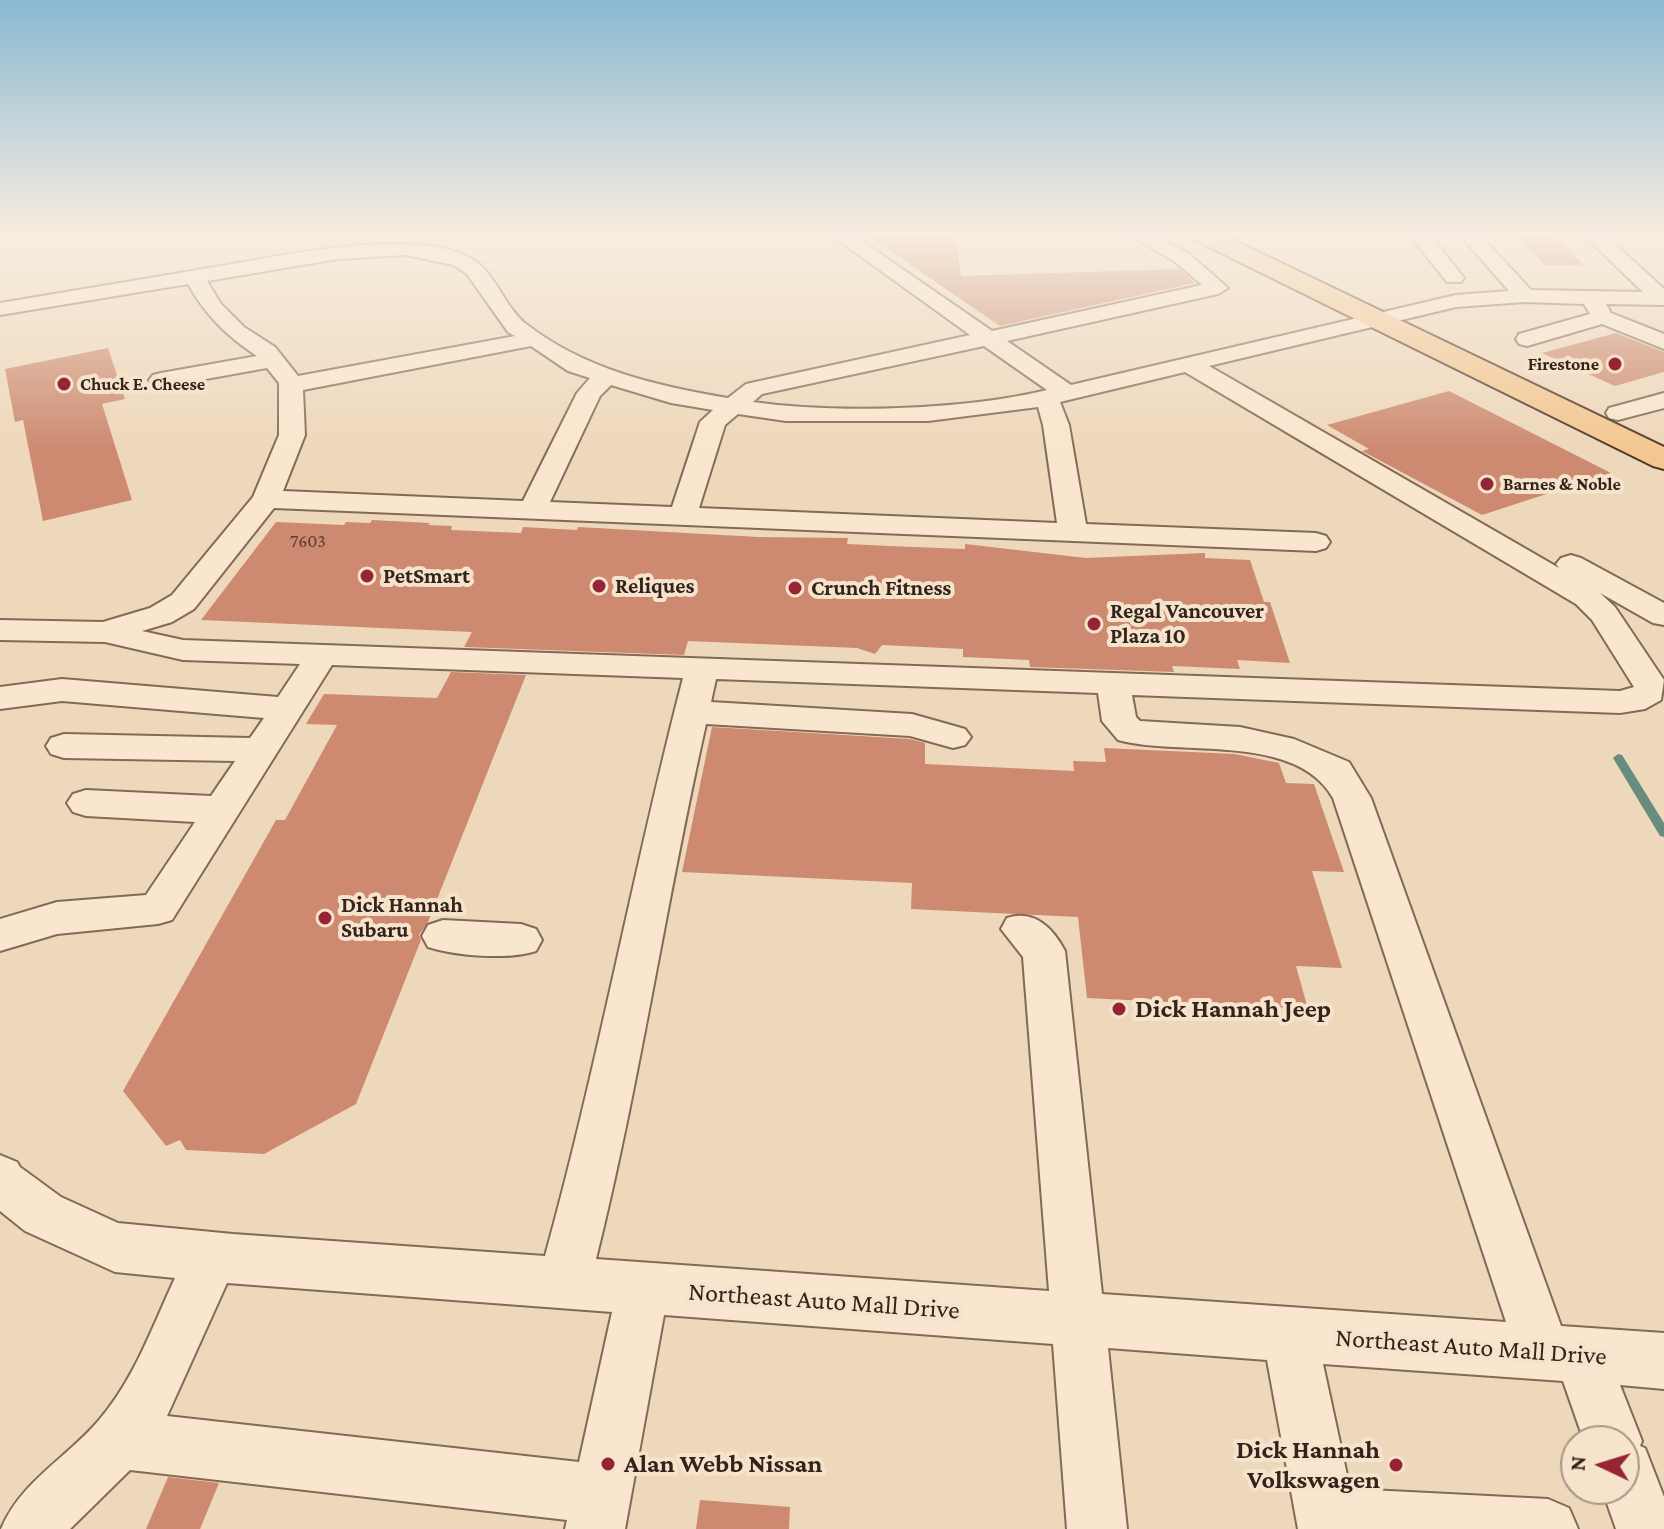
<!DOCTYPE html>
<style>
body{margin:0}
#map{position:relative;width:1664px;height:1529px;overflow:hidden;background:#eed8bb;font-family:"Crimson Pro",serif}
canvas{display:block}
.north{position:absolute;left:1560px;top:1425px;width:80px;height:80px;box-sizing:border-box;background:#f5e3cb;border:2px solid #a89684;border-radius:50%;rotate:274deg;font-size:22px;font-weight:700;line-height:32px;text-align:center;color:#34231a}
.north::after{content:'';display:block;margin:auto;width:28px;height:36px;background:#952535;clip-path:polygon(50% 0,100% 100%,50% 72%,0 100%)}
</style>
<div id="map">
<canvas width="1664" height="1529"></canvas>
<div class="north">N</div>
</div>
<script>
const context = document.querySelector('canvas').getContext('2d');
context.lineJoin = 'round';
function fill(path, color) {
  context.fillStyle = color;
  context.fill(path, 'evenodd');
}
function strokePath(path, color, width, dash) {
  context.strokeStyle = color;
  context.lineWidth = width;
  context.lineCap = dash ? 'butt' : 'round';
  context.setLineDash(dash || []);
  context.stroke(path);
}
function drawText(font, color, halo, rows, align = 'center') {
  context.font = font + ' "Crimson Pro",serif';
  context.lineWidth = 8;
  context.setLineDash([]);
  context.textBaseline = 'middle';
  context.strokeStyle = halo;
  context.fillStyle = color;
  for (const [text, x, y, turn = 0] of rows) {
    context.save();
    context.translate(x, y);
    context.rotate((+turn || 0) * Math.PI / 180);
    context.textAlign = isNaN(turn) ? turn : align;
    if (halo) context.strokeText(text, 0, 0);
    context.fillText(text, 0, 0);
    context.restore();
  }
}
fill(new Path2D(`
 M1618,754L1622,755L1664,823V837L1660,836L1613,758Z`), '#688c7e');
fill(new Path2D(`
 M867,235H956L961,276L1179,269L1195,283L1000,326Z
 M1516,235H1554L1585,266L1545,265Z
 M1616,333L1664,352V372L1615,386L1542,353Z
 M108,348L125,399L102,404L132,500L43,521L23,420L15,422L5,369Z
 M1449,391L1611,473L1482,515L1362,451L1369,449L1327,425Z
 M372,520L430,523L428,525L452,526L451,530L521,533L523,527L577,530L578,527L758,537L848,538L847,544L889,546L965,549V544L1086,558L1205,553V558L1250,560L1264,602H1270L1290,663L1237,660L1240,669L1172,666L1174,672L1030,667L1029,660L963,657V649L882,645L875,654L857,648L688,641L684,655L464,647L472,632L201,620L276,522L344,525L346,522L370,523Z
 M451,672L526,675L428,922L419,935L421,940L356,1104L264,1154L186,1150L180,1140L166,1146L123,1091L276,820H285L337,725L306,724L324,694L437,698Z
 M712,727L910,739L925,743V764L1074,771L1073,761L1106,762L1104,748L1235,754L1279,763L1286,783L1314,784L1344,872L1312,871L1342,968L1296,966L1308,1009L1087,998L1078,917L911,909L912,883L682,872Z
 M168,1477L219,1483L200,1529H146Z
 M700,1500L790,1507L789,1529H696Z`), '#cd8a70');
const minor = new Path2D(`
 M831,235H853L992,331L1202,285L1174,261L1129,235H1154L1188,253L1228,288L1218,294L1007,341L1071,385L1456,295L1509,291L1460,235H1480L1531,290L1643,292L1584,235H1605L1664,289V305L1606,304L1611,313L1664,334V349L1602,324L1527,346L1519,344L1516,339L1519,334L1590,314L1584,304L1525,302L1456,307L1209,366L1559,568L1556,564L1561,558L1571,555L1581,558L1664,603V625L1653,623L1600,593L1615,607L1664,680L1661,700L1645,709L1620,713L1132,695L1136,717L1140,721L1240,727L1294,739L1349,762L1371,798L1561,1326L1664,1333V1389L1620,1385L1642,1441L1640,1446L1645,1448L1664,1497V1529H1616L1602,1489H1624V1441H1584L1563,1381L1323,1364L1350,1489L1548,1499L1569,1508L1578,1529H1298L1267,1360L1108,1348L1127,1529H1067L1053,1344L664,1315L625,1529H565L567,1520L130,1470L70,1529H1C21,1481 67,1458 99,1420C134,1380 153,1325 175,1278L115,1272L25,1231L0,1211V1155L17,1162L20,1167L61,1197L118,1223L233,1234L545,1256C598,1065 633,870 683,678L332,665L172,920L158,924L57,934L0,951V919L57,902L146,895L195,822L86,816L73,812L67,803L73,794L86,790L211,796L235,761L64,758L51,754L46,746L51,738L64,734L250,738L264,718L62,701L0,709V687L62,679L278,697L300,664L183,660L105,642L0,640V620L103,622L150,608L172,595L253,497L279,435V383L267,368L161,387L153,385L149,380L153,375L161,373L257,356C227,336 206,316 188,284L0,315V303C70,291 140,280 209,268C278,257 404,227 467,256C495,269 503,306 526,324C584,369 656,386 728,398L746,384L970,335ZM406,255L453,265L467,274L508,332L515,336L298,376L275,347L244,327L221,304L207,281L338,259ZM531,346L568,371L590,378L577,393L523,501L283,491L305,435L303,390ZM984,346L1047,390C965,410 837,414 753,402L762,394ZM1185,372L1576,604L1592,620L1634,687L1620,691L183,640L142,631L172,622L194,609L274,508L1316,551L1326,548L1330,542L1326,536L1316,533L1086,524L1069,425L1060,402ZM611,385L671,403L713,410L700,422L672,507L550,502L600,396ZM1038,407L1043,425L1057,523L699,508L725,425L738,414L786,421H928ZM716,679L1098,693L1102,721L1118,740C1180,757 1296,732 1333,798L1506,1322L1102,1294L1065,951C1053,928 1034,909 1007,918L1001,929L1023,957L1049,1291L596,1259C640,1082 666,901 706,724L910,736L953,748L965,745L971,737L965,729L912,714L711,702ZM227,1283L612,1312L579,1462L167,1416Z
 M1421,235H1443L1436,243L1464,278L1461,282H1447L1415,242Z
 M1664,393V408L1618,420L1609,418L1606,413L1609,408Z
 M443,920L521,924L536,929L542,940L536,951C509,960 456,956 428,947L422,936L428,925Z`);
const major = new Path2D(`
 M1192,235H1223L1664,447V469L1653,466L1195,240Z`);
strokePath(minor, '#856855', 4);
strokePath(major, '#52372a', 4);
fill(minor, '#f9e6ce');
fill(major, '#f3c791');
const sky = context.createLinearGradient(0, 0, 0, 450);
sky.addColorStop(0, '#8bb8d2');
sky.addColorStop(0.52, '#f7ede0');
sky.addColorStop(1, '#f7ede000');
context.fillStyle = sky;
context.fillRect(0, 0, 1664, 450);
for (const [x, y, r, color] of [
 [1615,364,8,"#952535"],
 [64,384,8,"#952535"],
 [1487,484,8,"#952535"],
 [367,576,8,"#952535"],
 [599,586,8,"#952535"],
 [795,588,8,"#952535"],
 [1094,624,8,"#952535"],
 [325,918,8,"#952535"],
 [1119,1009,8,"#952535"],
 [608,1464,8,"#952535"],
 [1396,1465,8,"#952535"]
]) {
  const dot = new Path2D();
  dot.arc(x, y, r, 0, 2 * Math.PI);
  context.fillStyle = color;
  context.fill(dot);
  strokePath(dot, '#f5e3cb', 3);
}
drawText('bold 18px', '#34231a', '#f5e3cb', [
 ["Firestone",1599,364,"right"],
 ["Chuck E. Cheese",80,384],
 ["Barnes & Noble",1503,484]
], 'left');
drawText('18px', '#5a3d30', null, [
 ["7603",308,541]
]);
drawText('bold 22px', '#34231a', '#f5e3cb', [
 ["PetSmart",383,576],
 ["Reliques",615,586],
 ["Crunch Fitness",811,588],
 ["Regal Vancouver",1110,611],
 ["Plaza 10",1110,636],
 ["Dick Hannah",341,905],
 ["Subaru",341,930]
], 'left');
drawText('bold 26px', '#34231a', '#f5e3cb', [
 ["Dick Hannah Jeep",1135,1009],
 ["Dick Hannah",1380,1450,"right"],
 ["Volkswagen",1380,1480,"right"],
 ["Alan Webb Nissan",624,1464]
], 'left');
drawText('26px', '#34231a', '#f5e3cb', [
 ["Northeast Auto Mall Drive",824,1301,4],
 ["Northeast Auto Mall Drive",1471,1347,4]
]);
</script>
